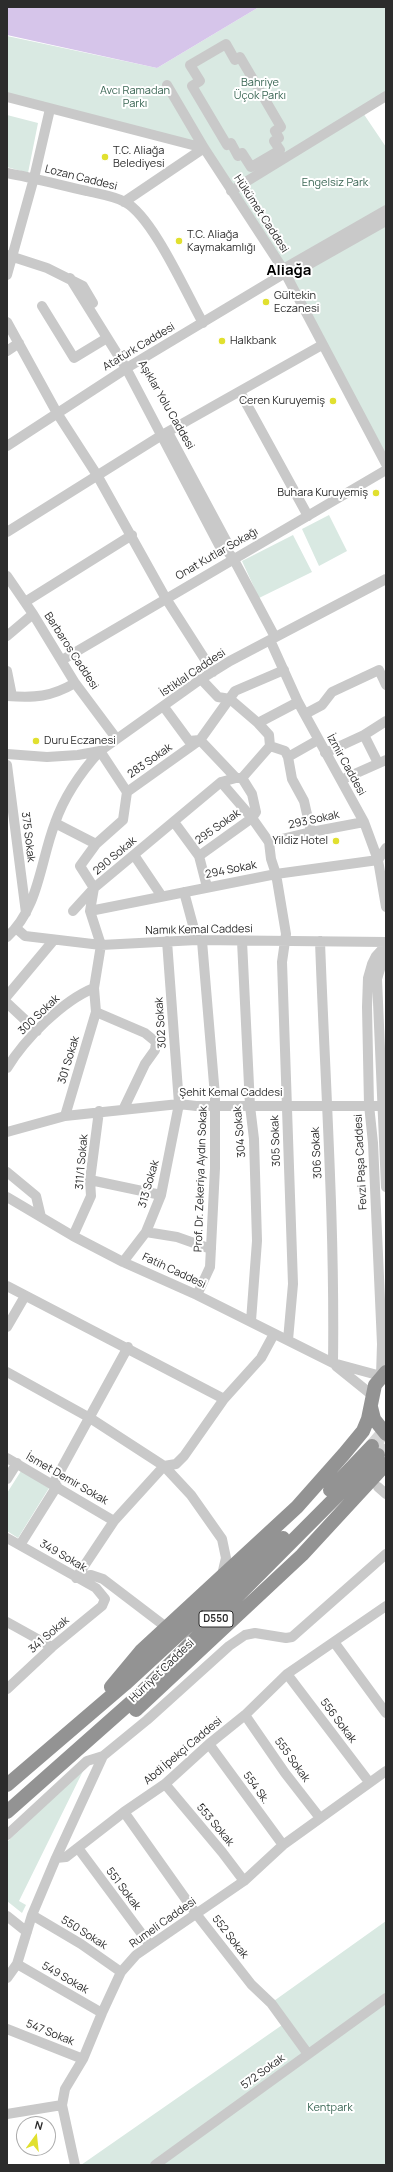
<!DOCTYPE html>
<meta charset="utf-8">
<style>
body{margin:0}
#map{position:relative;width:393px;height:2172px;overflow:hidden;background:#fff;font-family:Manrope,sans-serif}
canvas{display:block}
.frame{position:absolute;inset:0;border:8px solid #2c2c2c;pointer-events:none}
.north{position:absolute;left:16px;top:2116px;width:40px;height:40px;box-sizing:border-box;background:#fff;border:1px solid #ababab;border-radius:50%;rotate:15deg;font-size:11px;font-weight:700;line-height:16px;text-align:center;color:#2c2c2c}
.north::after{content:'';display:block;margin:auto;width:14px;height:18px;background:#e1e02f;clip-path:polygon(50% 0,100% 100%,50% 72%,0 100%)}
</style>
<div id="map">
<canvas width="393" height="2172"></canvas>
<div class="frame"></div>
<div class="north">N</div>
</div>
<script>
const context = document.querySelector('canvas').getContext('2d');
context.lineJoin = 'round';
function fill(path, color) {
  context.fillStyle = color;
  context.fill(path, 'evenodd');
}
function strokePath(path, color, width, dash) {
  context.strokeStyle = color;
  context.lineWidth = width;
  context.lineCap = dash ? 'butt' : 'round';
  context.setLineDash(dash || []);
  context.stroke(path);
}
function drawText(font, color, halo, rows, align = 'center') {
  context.font = font + ' Manrope,sans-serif';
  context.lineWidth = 4;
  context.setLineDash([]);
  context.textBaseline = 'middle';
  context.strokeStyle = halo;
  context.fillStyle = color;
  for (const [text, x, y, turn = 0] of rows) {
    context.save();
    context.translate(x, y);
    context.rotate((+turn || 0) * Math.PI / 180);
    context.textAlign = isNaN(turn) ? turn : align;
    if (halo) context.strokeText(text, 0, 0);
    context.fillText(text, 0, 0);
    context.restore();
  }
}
fill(new Path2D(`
 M259,7H386V96L361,110L386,147V210L283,269L204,148L7,97V36L157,68Z
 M7,115L38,123L28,173L7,167Z
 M386,221V464L287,277Z
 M329,515L347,551L319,566L302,529Z
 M293,535L312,572L259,598L242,561Z
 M21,1471L49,1488L18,1538L7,1531V1493Z
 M84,1769L19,1901L26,1905L22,1913L7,1901V1842Z
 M386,1921V2165H81L285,2023L271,2003Z`), '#d9e9e2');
fill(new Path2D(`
 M7,7H259L157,68L7,35Z`), '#d6c5ea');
strokePath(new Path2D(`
 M372,1446L386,1430
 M378,1455L386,1445`), '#d5d5d5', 14, [14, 7]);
strokePath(new Path2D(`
 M226,44L235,60L240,57L281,127L275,131L279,138L274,141L280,150L251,167L242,153L238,156L231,143L227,145L192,86L200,81L190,65Z
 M167,85L204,148L283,269L386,464
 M7,97L204,148
 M7,173C34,178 60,185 87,191C99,194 114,196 125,202C153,217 186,293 203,323
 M231,191L386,96
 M124,202L204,148
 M7,255L47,268L83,286L93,303
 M283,269L386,210
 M7,275L34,178L50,109
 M287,277L386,221
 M70,278L126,368L220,547L227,551L233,558L275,637
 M42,306L74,358L107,338
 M7,322L57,413L97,475L165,597L213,672
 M7,351L19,343
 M240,392L308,516
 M170,436L228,544L227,551
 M7,446L130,366L285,273
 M7,532L162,435L322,345
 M7,576L33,614L75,683L116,738
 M25,602L132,535
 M7,636L33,614
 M270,640L298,702L364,822L378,860L386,907
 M62,660L386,470
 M7,671L12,696
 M201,679L218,697L230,699L258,723L269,735L270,746
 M7,696C35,698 51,697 75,683
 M164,707L189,741L200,740L236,778H242L252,794L256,812L252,818L269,842L271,859L276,874L286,934L282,962L293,1284L288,1340
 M305,714L322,705L332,692L379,670L386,685
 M258,723L298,702
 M364,735L386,721
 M270,746L285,751L288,757L292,779L304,801L311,832
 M100,751L127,792
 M325,753L364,735L378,763
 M7,754L47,757L78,755L100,751L201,679L230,661L386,579
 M288,757L318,740
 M7,765L26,913
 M242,778L270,746
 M341,780L386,760
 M174,822L199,856L207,887
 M55,823L96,844
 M269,842L311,832L364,822
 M134,855L161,895
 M199,856L252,818L221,782
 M184,892L197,940
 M73,911L94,888L221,782L236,778
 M90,911L276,874L378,860L386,848
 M16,928L25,936L101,945L197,940L386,942
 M7,937C39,908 40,862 55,823C64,797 81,772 100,751
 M242,941L250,1106L254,1139L257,1241L251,1321
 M320,941C325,1082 335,1222 333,1363
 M383,950V959L377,979L386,1187
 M7,996L53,941
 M7,1003L37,1031
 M7,1068C25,1039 62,1001 94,988
 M123,1110L145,1064L155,1050L156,1042L145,1033L96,1012L94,988L101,945L90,911L94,888L80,866L96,844L123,820L127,792L200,740L235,691L284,670
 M65,1116L96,1012
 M7,1132L65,1116L179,1104L196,1106H386
 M7,1172L36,1196L41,1217
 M90,1180L161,1195
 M7,1197L73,1236L123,1262L197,1295L333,1363L381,1376L382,1344L373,1143L369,1105L367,1007L368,978L372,964L376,956L386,945
 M146,1232L177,1237L211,1249
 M73,1236L91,1196L90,1180L99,1111
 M123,1262L146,1232L161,1195L179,1104L167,941
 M7,1286L224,1399
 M197,1295L210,1267L215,1168V1096L202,941
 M7,1327L25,1296
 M336,1366L372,1395
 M7,1372L90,1418L164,1466L191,1495L222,1539L226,1558L222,1575
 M7,1458L114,1521
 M7,1479L17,1463
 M53,1484L128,1347
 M378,1487L386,1494
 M7,1538L96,1588L105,1599L102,1606L52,1647L7,1689
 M20,1545L57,1486
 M76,1578L114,1521L164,1466L176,1464L184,1456L224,1399L261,1358L274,1334
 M76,1578L91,1575L103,1579L166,1627
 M7,1622L52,1647
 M334,1642L386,1713
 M287,1674L369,1782
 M245,1715L285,1773L320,1818
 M209,1744L283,1845
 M165,1784L222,1852L244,1881
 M124,1812L197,1915L251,1984L271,2003L308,2054
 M7,1835L87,1761L103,1756
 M78,1848L150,1945
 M56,1858L103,1756L147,1720L229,1646L245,1635L255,1633L286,1638L292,1637L386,1554
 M32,1915L81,1944L121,1972
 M7,1916L27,1932
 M17,1964L102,2013
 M7,1978L17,1964L32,1915L56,1858L66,1857L124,1812L165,1784L209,1744L245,1715L287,1674L386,1606
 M7,2029L83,2059
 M7,2114L62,2105
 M75,2165L62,2105L65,2089L83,2059L102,2013L121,1972L136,1955L244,1881L283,1845L386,1771
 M155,2165L386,1998`), '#c9c9c9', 10);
strokePath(new Path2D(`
 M371,1407L374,1419L386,1434
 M330,1490L372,1446
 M111,1687L141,1651L297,1507L344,1454L363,1431L368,1419L375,1385L386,1372
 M136,1710L302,1555L386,1464
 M7,1785L125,1684L283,1538
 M7,1812L138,1696L378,1455`), '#939393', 14);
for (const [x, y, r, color] of [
 [105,157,4,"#e1e02f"],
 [179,241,4,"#e1e02f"],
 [266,302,4,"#e1e02f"],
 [222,341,4,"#e1e02f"],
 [333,401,4,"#e1e02f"],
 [376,493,4,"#e1e02f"],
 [36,741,4,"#e1e02f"],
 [336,841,4,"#e1e02f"]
]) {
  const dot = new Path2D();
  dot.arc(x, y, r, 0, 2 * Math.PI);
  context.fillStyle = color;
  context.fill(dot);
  strokePath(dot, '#fff', 1.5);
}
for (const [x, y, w] of [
 [216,1619,34]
]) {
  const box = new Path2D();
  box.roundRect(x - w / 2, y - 8, w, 16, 3);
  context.fillStyle = '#fff';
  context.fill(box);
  strokePath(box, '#2c2c2c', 1);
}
drawText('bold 10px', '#2c2c2c', null, [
 ["D550",216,1619]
]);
drawText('11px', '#3a6654', '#fff', [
 ["Bahriye",260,83],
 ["Üçok Parkı",260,96],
 ["Avcı Ramadan",135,91],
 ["Parkı",135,104],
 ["Engelsiz Park",335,183],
 ["Kentpark",330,2108]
]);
drawText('11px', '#2c2c2c', '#fff', [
 ["T.C. Aliağa",113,151],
 ["Belediyesi",113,164],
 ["T.C. Aliağa",187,235],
 ["Kaymakamlığı",187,248],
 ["Gültekin",274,296],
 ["Eczanesi",274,309],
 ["Halkbank",230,341],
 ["Ceren Kuruyemiş",325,401,"right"],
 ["Buhara Kuruyemiş",368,493,"right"],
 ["Duru Eczanesi",44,741],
 ["Yildiz Hotel",328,841,"right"]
], 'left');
drawText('11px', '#2c2c2c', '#fff', [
 ["Lozan Caddesi",81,178,14],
 ["Hükümet Caddesi",261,214,57],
 ["Atatürk Caddesi",139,347,-31],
 ["Aşıklar Yolu Caddesi",166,405,60],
 ["Onat Kutlar Sokağı",217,554,-30],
 ["Barbaros Caddesi",71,651,57],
 ["İstiklal Caddesi",193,673,-34],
 ["283 Sokak",150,761,-35],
 ["İzmir Caddesi",346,765,61],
 ["293 Sokak",314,820,-12],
 ["295 Sokak",218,827,-35],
 ["375 Sokak",28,837,83],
 ["290 Sokak",115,856,-40],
 ["294 Sokak",231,870,-11],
 ["Namık Kemal Caddesi",199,930,-1],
 ["300 Sokak",39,1015,-44],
 ["302 Sokak",161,1023,-94],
 ["301 Sokak",69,1060,-73],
 ["Şehit Kemal Caddesi",231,1093],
 ["304 Sokak",240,1132,-95],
 ["305 Sokak",276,1141,-92],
 ["306 Sokak",317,1153,-93],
 ["311/1 Sokak",82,1162,-85],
 ["Fevzi Paşa Caddesi",361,1162,-93],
 ["Prof. Dr. Zekeriya Aydın Sokak",201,1179,-88],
 ["313 Sokak",149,1184,-74],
 ["Fatih Caddesi",174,1271,25],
 ["İsmet Demir Sokak",67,1479,30],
 ["349 Sokak",63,1556,30],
 ["341 Sokak",49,1635,-41],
 ["Hürriyet Caddesi",162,1671,-44],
 ["556 Sokak",338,1721,53],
 ["Abdi İpekçi Caddesi",183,1751,-40],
 ["555 Sokak",292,1760,54],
 ["554 Sk.",256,1788,54],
 ["553 Sokak",215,1825,50],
 ["551 Sokak",123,1889,53],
 ["Rumeli Caddesi",163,1923,-35],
 ["550 Sokak",84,1933,32],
 ["552 Sokak",230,1937,52],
 ["549 Sokak",65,1978,30],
 ["547 Sokak",50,2033,22],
 ["572 Sokak",263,2072,-36]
]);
drawText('bold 15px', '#000', '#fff', [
 ["Aliağa",289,271]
]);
</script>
